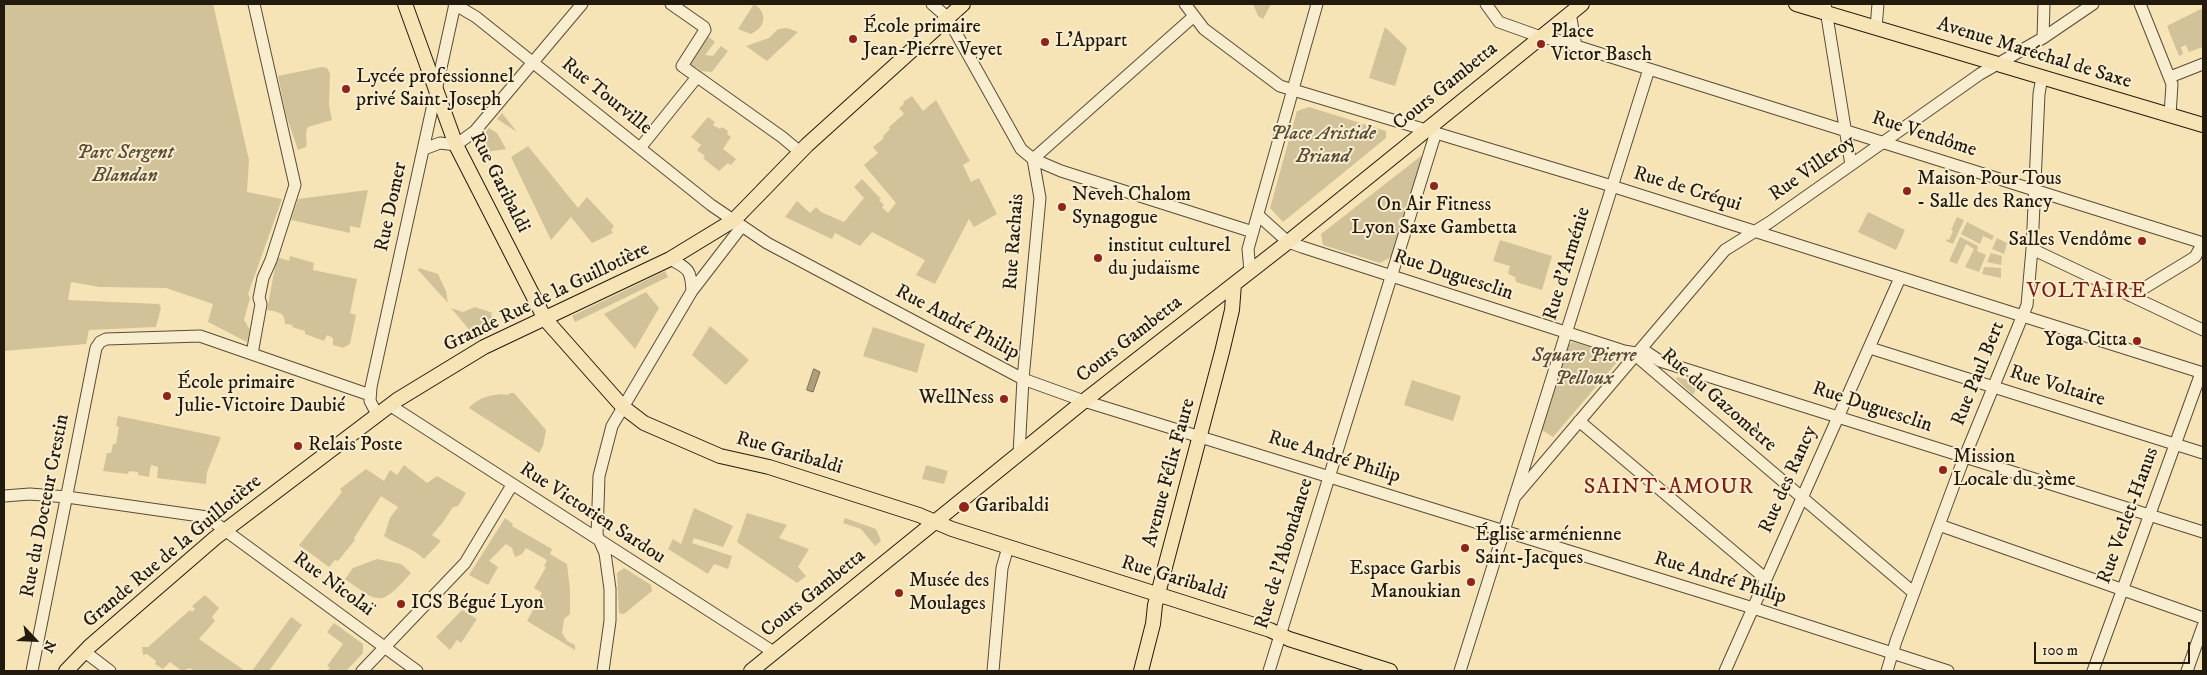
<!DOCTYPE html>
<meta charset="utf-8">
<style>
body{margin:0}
#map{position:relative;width:2207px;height:675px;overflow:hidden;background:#f6e4b6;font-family:"IM FELL DW Pica",serif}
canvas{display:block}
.frame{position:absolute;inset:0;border:5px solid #231a0e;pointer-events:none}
.north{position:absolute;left:10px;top:615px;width:50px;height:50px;-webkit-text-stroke:4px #f9edd0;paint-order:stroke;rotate:115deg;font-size:14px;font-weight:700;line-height:20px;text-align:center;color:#231a0e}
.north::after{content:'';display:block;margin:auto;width:18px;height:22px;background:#231a0e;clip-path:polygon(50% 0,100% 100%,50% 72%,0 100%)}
.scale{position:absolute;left:2034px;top:642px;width:156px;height:22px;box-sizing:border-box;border:2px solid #231a0e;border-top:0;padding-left:6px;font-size:15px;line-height:18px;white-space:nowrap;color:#231a0e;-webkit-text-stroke:4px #f9edd0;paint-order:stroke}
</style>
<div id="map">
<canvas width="2207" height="675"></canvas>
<div class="frame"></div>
<div class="north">N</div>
<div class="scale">100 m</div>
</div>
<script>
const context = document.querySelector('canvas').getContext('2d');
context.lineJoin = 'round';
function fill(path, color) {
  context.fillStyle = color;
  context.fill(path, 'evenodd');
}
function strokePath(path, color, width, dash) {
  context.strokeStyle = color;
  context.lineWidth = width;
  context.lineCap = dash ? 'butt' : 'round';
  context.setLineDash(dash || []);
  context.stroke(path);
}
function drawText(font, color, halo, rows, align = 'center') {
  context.font = font + ' "IM FELL DW Pica",serif';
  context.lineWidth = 4;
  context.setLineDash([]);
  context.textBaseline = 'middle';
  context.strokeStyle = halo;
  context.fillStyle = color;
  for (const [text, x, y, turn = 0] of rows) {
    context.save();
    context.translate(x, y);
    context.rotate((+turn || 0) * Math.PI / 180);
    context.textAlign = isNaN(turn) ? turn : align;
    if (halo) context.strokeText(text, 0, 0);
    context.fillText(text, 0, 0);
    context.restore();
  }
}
fill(new Path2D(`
 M4,4H213L249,160L247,192L282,199L248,294L250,298L244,320L250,330L247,342L208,322L213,304L166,288L100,287L71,282L68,300L159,304L161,308L156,327L89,330L86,344L4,351Z
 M754,4C768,13 766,27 751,34L738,29Z
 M1253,4H1271L1263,19L1258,16Z
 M2203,8V47L2189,52L2186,45L2181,47L2183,54L2179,56L2167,26Z
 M1385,27L1407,48L1395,86L1369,78Z
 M787,28L798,32L767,61L746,46L769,38L778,29Z
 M708,36L715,42L705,55L713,56L721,46L728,51L712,72L701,71L696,67L694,70L687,65Z
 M322,67L327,68L330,73L329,105L332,120L308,127C304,133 308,140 306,147L298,150L286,115L278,76Z
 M912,96L923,111L936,100L970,161L963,165L971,182L979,178L997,214L974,227L969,219L935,284L916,275L925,260L872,232L860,246L835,233L832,239L785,217L797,201L810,213L816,207L821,212L844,222L864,198L854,187L862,179L881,199L879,200L884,205L882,207L888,213L896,203L864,165L878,153L873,147L884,138L883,136L890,129L889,127L904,114L899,108L904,104L903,102Z
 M1309,107L1386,131V138L1283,222L1270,208L1297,111Z
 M502,113L517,132L497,119Z
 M708,117L715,122L713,125L720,129L722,127L728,131L727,134L731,137L723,149L736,159L731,165L728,163L719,171L703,158L705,156L697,150L701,145L691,137Z
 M489,128L497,133L506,149L486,152C481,142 481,137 489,128Z
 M528,146L578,208L587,197L614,226L611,230L613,233L592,243L571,217L551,240L511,157Z
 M1421,156L1423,157L1393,256L1380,263L1323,245L1321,234Z
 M368,190L360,228L350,226V233L291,220L298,199Z
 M1868,212L1905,230L1896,250L1858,232Z
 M1957,217L1964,220L1953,244L1946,241L1947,239L1949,240L1953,231L1951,230Z
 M1967,222L1994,236L1992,240L1983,236L1980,244L1961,234Z
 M1960,237L1978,246L1977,251L1986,255L1979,272L1965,267L1974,249L1966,244L1957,264L1949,261Z
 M1997,238L2009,244H2007L2004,254L1992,249Z
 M1500,240L1552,256L1542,290L1516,282L1515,277L1508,274L1510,266L1493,261Z
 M1991,253L2002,256L2001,265L1987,262Z
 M290,256L314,263L313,270L357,279L350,313L356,315L350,344L343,348L333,345V338L327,335L324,341L305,334V331L292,327L293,325L285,324C285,312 278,312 267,310L277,257L289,261Z
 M1984,267L2001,268V278L1982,274Z
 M419,268L438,274L446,291L448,303L418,270Z
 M665,271L668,277L575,322L572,316Z
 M646,292L659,308L635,349L604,314Z
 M475,307L493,313L491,314L496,329L477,339L451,308L463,312Z
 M710,326L749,360L726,385L692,355Z
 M873,327L925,344L917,373L863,356Z
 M1573,342L1616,355L1618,361L1553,437L1542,430L1568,345Z
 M1677,377L1699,383L1693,395L1676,379Z
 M1412,380L1461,396L1453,421L1404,405Z
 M509,393H514L546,430L543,446L539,453L469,408C477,397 498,392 509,395Z
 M118,416L221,437L207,472L206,484L157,478L158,467L151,465L149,477L138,475V472L129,471L128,474L103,471L107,453H111L113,444H116L119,427L116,426Z
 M404,465L427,483L437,476L466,493L458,506L453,507L443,522L432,535L441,541L424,559C412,547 397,545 384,536L390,518L398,507L381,496L354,538L355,540L338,561L335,560L329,567L299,545L342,492L340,489L366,469L384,481L390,470L397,475Z
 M926,465L948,471L944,484L922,479Z
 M694,508L733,526L723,547L694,538L692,543L732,556L728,569L714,564L708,574L668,549L673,539L681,544Z
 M747,513L787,525L779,538L809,549L798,567L806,576L797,583L737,542Z
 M505,518L513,524L512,526L552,549L550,554L567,564L570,590V614L564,619L562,633L567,641L575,645V650L527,621L542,593L534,588L546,567L544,566L547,560L526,548L522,554L515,557L512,548L506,544L489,561L498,567L488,585L469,575Z
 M845,518L876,529L881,541L875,546L861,529L843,523Z
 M377,559L401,564L411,573C381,606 381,605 345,579L353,568Z
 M624,568L651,585L652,591L624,614L619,613L617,573Z
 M205,595L219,608L212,617L215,621L199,639L245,671H194L190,668L182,671L170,662L163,669L155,664L156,661L147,654L143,655L142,647H148L190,610L192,612L195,609L192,606Z
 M462,610L477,619L461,643L457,640L450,650L436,637Z
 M291,617L302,625L269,671H252Z
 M334,623L363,644V653L346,671H327L330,668L327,666L343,644L327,632Z`), '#d2c299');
const water = new Path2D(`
 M814,369L820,372L813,392L807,390Z`);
fill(water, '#ae9f7d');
strokePath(water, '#766a51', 1);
const minor = new Path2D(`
 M454,4L476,17L711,205L767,243L1023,379L1084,401L1753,608L1948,671
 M671,4L704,27L705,30L682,66L782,137L800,152
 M932,4L947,17L1021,149L1033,159L1061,171L1253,232
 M1185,4L1204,29L1280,86L1602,183L2203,373
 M1486,4L1499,22L1541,37L1560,41L2203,243
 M1825,4L1851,165
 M2140,4L2172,84L2170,115
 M1570,13L1576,47
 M1876,28L1878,4
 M2043,38L2044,4
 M2170,77L2203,64
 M640,148L697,77
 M424,149L440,143L456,145L475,131L582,4
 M1033,159L1193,17
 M1258,215L1288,242L1302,247L1624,351L1636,353L1645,351L1660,361L2203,532
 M2032,249L2203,330
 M670,259C689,269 691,270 692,291
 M1250,271L1248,249L1317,4
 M2131,296L2195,257L2203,243
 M1870,348L2203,453
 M1636,353L1641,360L1914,593
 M252,354L261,304L259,298L263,278L271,260L295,185L254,4
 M391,406L775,653
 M378,416L370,401L371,387L455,4
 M1579,421L1766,579
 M1019,454L1023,379L1040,198L1033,159
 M4,496L30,494L67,497L207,517L417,671
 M1514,498L1725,250L1770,222L1980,74L2043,38L2093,4
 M1939,525L2203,618
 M85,652L110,671
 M32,671L96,348L100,342L106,339L200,336L370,395
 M362,671L465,563L512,485
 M603,671L610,621V589L605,553L597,535L599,476L612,426L692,291L742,226
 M993,671L1002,568L1008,547
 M1269,671L1436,132
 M1460,671L1649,69
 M1725,671L1900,278
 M1887,671L1896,641L1961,466L2027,305L2032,249L2039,94L2042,77
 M2093,671L2201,373
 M2187,671L2203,626`);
const major = new Path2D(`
 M405,4L456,145L545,319L623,407L644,423L720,456L769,467L919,515L952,529L1270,630L1289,639L1390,671
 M1796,4L2203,125
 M66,671L90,646L215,538L397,400L484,347L670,259L734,220L807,145L963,4
 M751,671L1084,401L1288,242L1582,4
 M1141,671L1153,624L1155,605L1222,352L1232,310L1234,284`);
strokePath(minor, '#584c38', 13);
strokePath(major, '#231a0e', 16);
strokePath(minor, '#f9edd0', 11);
strokePath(major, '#f6e4b6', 14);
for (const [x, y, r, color] of [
 [853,39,5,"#8f2418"],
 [1045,42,5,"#8f2418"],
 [1541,44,5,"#8f2418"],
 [346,89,5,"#8f2418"],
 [1434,186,5,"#8f2418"],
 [1907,191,5,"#8f2418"],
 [1062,207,5,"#8f2418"],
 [2142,241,5,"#8f2418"],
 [1098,258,5,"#8f2418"],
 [2137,341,5,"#8f2418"],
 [167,396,5,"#8f2418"],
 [1004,399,5,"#8f2418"],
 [298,446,5,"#8f2418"],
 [1943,470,5,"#8f2418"],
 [964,507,6,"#8f2418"],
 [1465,548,5,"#8f2418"],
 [1471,582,5,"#8f2418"],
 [899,593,5,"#8f2418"],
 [401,604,5,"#8f2418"]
]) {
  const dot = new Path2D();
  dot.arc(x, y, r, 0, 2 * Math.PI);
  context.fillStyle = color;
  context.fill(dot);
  strokePath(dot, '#f9edd0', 2);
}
drawText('20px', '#231a0e', '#f9edd0', [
 ["École primaire",863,28],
 ["Jean-Pierre Veyet",863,51],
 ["Place",1551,33],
 ["Victor Basch",1551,56],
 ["L'Appart",1055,42],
 ["Lycée professionnel",356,78],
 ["privé Saint-Joseph",356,101],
 ["Maison Pour Tous",1917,180],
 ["- Salle des Rancy",1917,203],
 ["Neveh Chalom",1072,196],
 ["Synagogue",1072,219],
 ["On Air Fitness",1434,206,"center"],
 ["Lyon Saxe Gambetta",1434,229,"center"],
 ["Salles Vendôme",2132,241,"right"],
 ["institut culturel",1108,247],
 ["du judaïsme",1108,270],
 ["Yoga Citta",2127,341,"right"],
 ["École primaire",177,384],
 ["Julie-Victoire Daubié",177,407],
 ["WellNess",994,399,"right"],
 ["Relais Poste",308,446],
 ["Mission",1953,458],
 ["Locale du 3ème",1953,481],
 ["Garibaldi",975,507],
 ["Église arménienne",1475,536],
 ["Saint-Jacques",1475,559],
 ["Espace Garbis",1461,570,"right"],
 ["Manoukian",1461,593,"right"],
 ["Musée des",909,582],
 ["Moulages",909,605],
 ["ICS Bégué Lyon",411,604]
], 'left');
drawText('20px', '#231a0e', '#f9edd0', [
 ["Avenue Maréchal de Saxe",2034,54,17],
 ["Cours Gambetta",1446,87,-39],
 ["Rue Tourville",606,97,39],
 ["Rue Vendôme",1924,135,18],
 ["Rue Villeroy",1813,169,-35],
 ["Rue Garibaldi",499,183,63],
 ["Rue de Créqui",1687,190,17],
 ["Rue Domer",392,207,-78],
 ["Rue Rachais",1015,242,-86],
 ["Rue d’Arménie",1568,264,-73],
 ["Rue Duguesclin",1453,276,18],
 ["Grande Rue de la Guillotière",547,298,-26],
 ["Rue André Philip",957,323,28],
 ["Cours Gambetta",1130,340,-38],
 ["Rue Paul Bert",1979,374,-68],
 ["Rue Voltaire",2057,387,17],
 ["Rue du Gazomètre",1718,401,41],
 ["Rue Duguesclin",1872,408,18],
 ["Rue Garibaldi",789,454,16],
 ["Rue André Philip",1334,458,17],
 ["Avenue Félix Faure",1170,473,-75],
 ["Rue des Rancy",1789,480,-66],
 ["Rue du Docteur Crestin",46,506,-79],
 ["Rue Victorien Sardou",592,514,33],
 ["Rue Verlet-Hanus",2129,516,-70],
 ["Grande Rue de la Guillotière",173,552,-40],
 ["Rue de l'Abondance",1285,554,-73],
 ["Rue Garibaldi",1174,579,17],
 ["Rue André Philip",1720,579,17],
 ["Rue Nicolaï",333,585,36],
 ["Cours Gambetta",814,594,-39]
]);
drawText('italic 20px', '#584c38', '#f9edd0', [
 ["Place Aristide",1323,135],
 ["Briand",1323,158],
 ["Parc Sergent",125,154],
 ["Blandan",125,177],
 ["Square Pierre",1584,357],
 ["Pelloux",1584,380]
]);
context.letterSpacing = '1px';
drawText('22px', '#7a1f14', '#f9edd0', [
 ["VOLTAIRE",2087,292],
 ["SAINT-AMOUR",1669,488]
]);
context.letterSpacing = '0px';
</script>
